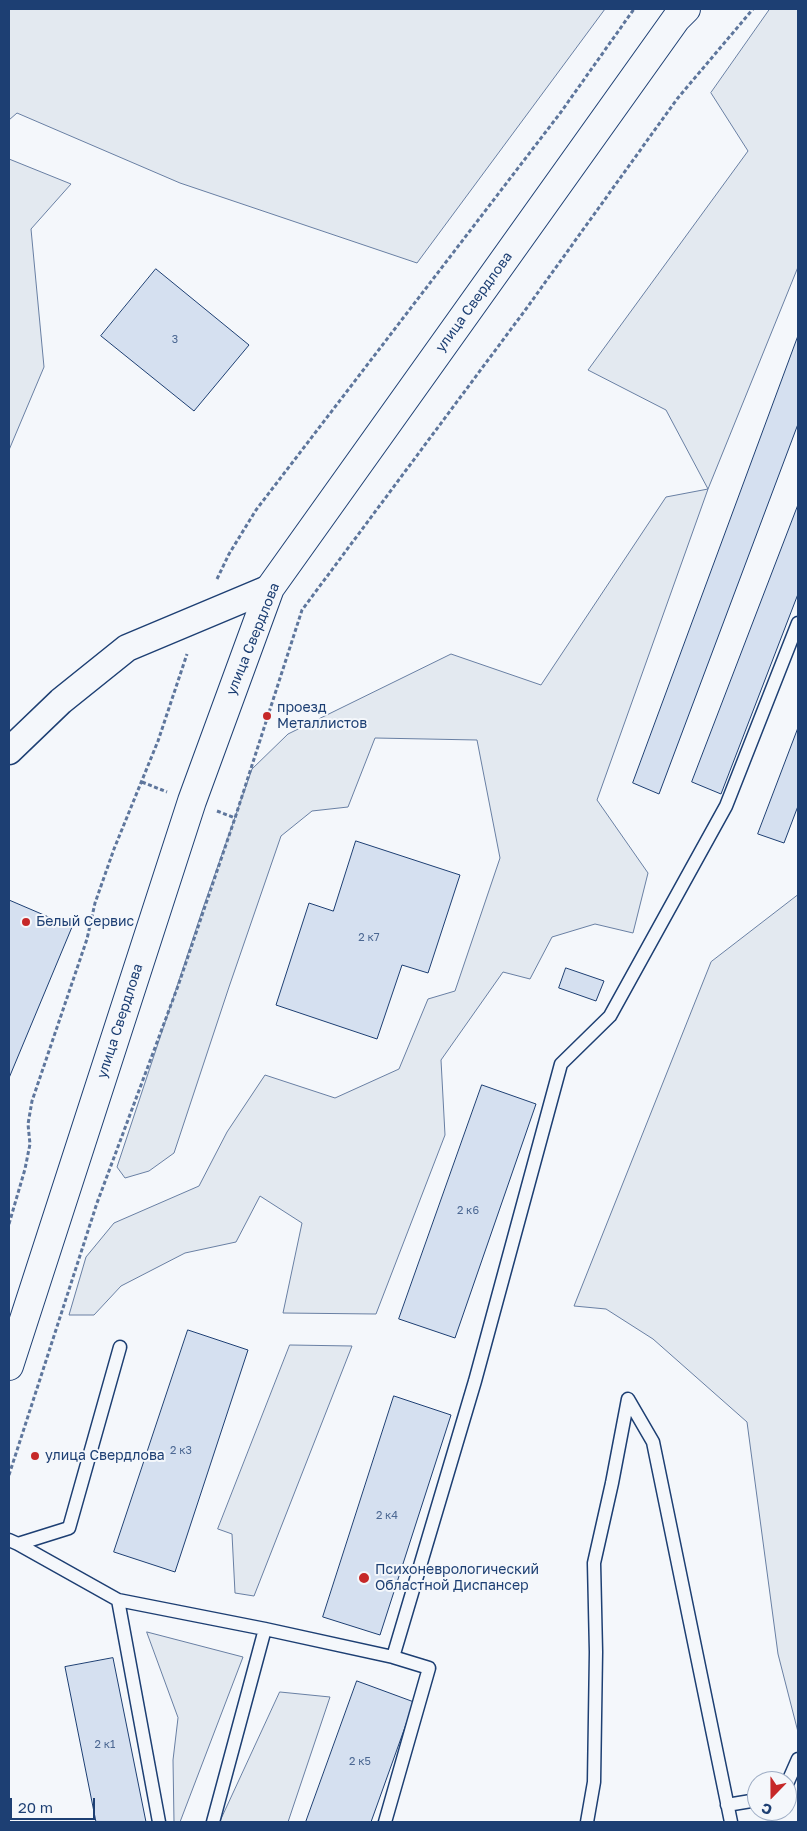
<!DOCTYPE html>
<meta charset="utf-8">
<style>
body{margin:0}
#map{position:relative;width:807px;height:1831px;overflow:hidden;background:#f4f7fb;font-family:"Golos Text",sans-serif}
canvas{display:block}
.frame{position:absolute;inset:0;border:10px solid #1d3f73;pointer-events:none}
.north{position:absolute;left:747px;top:1771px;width:50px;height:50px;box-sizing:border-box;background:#f4f7fb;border:1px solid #9eadc5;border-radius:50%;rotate:202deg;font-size:14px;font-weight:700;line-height:20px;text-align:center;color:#1d3f73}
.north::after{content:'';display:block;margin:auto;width:18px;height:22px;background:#c62828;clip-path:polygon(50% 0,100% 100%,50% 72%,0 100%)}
.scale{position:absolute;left:10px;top:1798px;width:85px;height:22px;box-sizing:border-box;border:2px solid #1d3f73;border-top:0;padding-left:6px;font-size:15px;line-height:18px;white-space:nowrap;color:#1d3f73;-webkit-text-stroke:4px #f4f7fb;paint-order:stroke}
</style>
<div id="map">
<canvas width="807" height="1831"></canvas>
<div class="frame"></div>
<div class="north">С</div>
<div class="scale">20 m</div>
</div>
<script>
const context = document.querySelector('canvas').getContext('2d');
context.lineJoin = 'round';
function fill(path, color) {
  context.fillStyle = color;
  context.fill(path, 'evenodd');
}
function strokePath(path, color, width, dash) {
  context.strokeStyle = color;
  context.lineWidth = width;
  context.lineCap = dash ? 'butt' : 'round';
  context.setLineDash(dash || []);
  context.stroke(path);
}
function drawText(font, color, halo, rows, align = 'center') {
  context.font = font + ' "Golos Text",sans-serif';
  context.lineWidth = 4;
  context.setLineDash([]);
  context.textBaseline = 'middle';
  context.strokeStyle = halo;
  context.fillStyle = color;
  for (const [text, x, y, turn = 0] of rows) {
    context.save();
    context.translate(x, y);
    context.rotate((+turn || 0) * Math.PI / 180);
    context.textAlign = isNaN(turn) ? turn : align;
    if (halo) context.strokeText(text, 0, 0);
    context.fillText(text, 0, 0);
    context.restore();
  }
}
const green = new Path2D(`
 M9,9H605L417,263L180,183L17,113L9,120Z
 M770,9H798V267L708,489L597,800L648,873L633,933L595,924L552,937L530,979L503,972L441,1060L445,1135L376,1314L283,1313L302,1223L260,1196L236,1242L185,1253L121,1286L94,1315H69L86,1257L114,1223L199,1186L227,1132L265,1075L335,1098L399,1069L428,999L455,991L500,858L477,740L375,738L348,807L312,811L281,836L229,987L174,1153L149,1171L125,1178L117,1167L203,908L252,769L288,734L451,654L541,685L666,497L708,489L666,410L588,370L748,151L711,93Z
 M9,159L71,184L31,229L44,367L9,450Z
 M798,895V1732L778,1654L747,1422L653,1339L606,1309L574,1306L711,962Z
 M290,1345L352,1346L254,1596L235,1593L232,1534L218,1529Z
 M147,1632L243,1657L180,1822H174L173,1760L178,1718Z
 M280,1692L330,1697L288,1822H220Z`);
fill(green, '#e3e9f0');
strokePath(green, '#687fa3', 1);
const building = new Path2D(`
 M156,269L249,345L194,411L101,336Z
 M798,336V424L659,794L633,783Z
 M798,505V594L721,794L692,782Z
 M798,728V806L784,843L758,834Z
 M356,841L460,875L428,973L402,965L377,1039L276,1005L309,903L333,911Z
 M9,900L72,927L9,1078Z
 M566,968L604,981L596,1001L559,988Z
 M482,1085L536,1104L455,1338L399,1319Z
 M188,1330L248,1350L175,1572L114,1552Z
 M394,1396L451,1415L380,1635L323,1617Z
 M113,1658L146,1822H96L65,1667Z
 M357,1681L414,1702L371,1822H306Z`);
fill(building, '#d5e0f0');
strokePath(building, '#1d3f73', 1);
const lane = new Path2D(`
 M9,1540L18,1544L69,1528L120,1347
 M18,1544L118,1600L265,1629L393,1657L429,1668L385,1822
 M118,1600L159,1822
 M393,1657L475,1381L561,1064L610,1016L726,806L798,623
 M787,1784L798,1759
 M727,1805L757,1800
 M213,1822L265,1629
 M587,1822L594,1782L596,1652L594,1563L612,1483L628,1399L653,1442L731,1822`);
const street = new Path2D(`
 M9,751L61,701L127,648L270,588`);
const secondary = new Path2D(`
 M9,1366L192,801L270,588L676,19L686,9`);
strokePath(lane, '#1d3f73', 15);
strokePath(street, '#1d3f73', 29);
strokePath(secondary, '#1d3f73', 30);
strokePath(new Path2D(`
 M217,579L229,554L256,510L561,112L634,9
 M142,782L167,792
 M217,811L235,818
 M9,1224L25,1169L30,1144L28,1124L32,1101L87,939L95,903L114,849L158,741L187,654
 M9,1475L97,1203L178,986L235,818L302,610L526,309L677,99L753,9`), '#5e769c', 3, [4, 2.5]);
strokePath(lane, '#f4f7fb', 12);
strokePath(street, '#f4f7fb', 26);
strokePath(secondary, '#f4f7fb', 28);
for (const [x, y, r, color] of [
 [267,716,5,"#c62828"],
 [26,922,5,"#c62828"],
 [35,1456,5,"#c62828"],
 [364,1578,6,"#c62828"]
]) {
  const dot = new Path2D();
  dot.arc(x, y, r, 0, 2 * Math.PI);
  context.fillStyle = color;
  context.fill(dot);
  strokePath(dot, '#f4f7fb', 2);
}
drawText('11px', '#4b6792', null, [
 ["3",175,340],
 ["2 к7",369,938],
 ["2 к6",468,1211],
 ["2 к3",181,1451],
 ["2 к4",387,1516],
 ["2 к1",105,1745],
 ["2 к5",360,1762]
]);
drawText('14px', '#1d3f73', '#f4f7fb', [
 ["улица Свердлова",474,302,-54],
 ["улица Свердлова",253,639,-68],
 ["улица Свердлова",120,1021,-72]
]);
drawText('14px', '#1d3f73', '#f4f7fb', [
 ["проезд",277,708],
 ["Металлистов",277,724],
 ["Белый Сервис",36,922],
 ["улица Свердлова",45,1456],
 ["Психоневрологический",375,1570],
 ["Областной Диспансер",375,1586]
], 'left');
</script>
